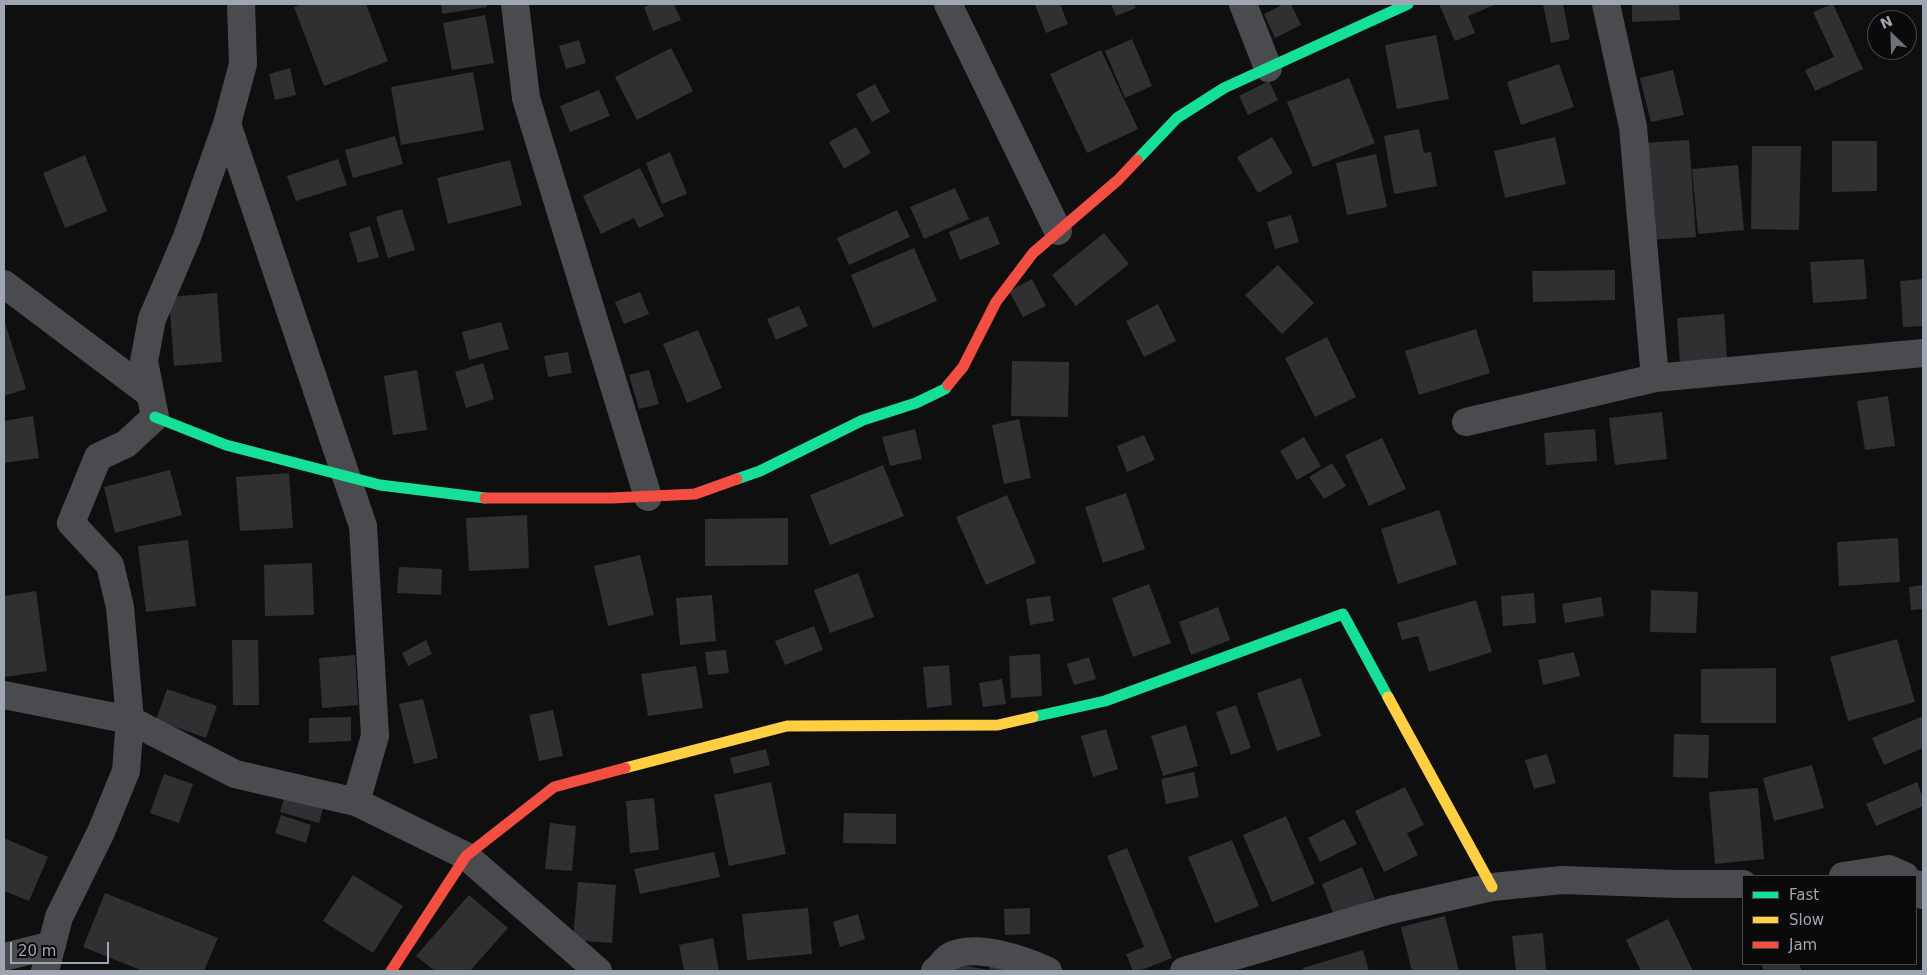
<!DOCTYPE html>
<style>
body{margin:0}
#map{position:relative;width:1927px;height:975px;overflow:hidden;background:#0f0f10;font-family:"DejaVu Sans",sans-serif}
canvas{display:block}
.frame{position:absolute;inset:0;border:5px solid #a0a6b1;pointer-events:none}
.legend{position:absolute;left:1742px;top:875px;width:175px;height:90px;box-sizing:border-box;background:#0a0a0b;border:1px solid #46484d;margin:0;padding:6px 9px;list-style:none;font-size:15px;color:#a0a6b1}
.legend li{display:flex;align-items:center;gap:10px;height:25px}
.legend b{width:25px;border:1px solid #46484d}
.north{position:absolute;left:1867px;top:10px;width:50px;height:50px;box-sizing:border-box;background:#0a0a0b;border:1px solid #46484d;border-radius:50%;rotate:336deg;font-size:14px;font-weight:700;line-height:20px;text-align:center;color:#a0a6b1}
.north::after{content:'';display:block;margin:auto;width:18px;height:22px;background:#6d7179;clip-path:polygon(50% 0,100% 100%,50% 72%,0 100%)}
.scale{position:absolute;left:10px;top:942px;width:99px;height:22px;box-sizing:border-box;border:2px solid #a0a6b1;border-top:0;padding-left:6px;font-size:15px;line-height:18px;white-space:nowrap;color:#a0a6b1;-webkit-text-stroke:4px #0a0a0b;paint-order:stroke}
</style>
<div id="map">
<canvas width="1927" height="975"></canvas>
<div class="frame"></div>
<ul class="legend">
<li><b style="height:6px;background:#16e098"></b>Fast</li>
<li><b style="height:6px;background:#ffcf43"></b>Slow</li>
<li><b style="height:6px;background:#f24e42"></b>Jam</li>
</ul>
<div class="north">N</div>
<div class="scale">20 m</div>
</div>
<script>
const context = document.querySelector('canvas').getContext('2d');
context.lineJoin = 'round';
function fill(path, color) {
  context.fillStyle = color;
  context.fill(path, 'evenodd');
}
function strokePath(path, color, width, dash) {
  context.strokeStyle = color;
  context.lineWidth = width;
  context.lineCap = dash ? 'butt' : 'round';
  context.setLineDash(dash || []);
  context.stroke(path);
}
fill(new Path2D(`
 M302,4H366L388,61L324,86L294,7Z
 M441,4H487V7L442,14Z
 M652,4H674L681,20L653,31L644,7Z
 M1037,4H1060L1068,24L1046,33L1035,5Z
 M1111,4H1134L1136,8L1116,16Z
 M1284,4H1291L1301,25L1275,38L1264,14Z
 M1439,4H1497L1468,16L1475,33L1455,41Z
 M1543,4H1563L1570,39L1551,43Z
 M1632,4H1679L1680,20L1632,22Z
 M1833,4L1863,69L1815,91L1805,70L1834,57L1813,12Z
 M485,15L494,63L452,70L443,23Z
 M1436,35L1449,99L1397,109L1385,45Z
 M1132,39L1152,86L1125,98L1105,51Z
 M579,40L586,63L566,69L559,46Z
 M671,48L693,91L637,120L615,77Z
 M1101,50L1138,129L1087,153L1050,74Z
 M1559,64L1574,107L1521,125L1507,82Z
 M290,68L296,95L275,100L269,74Z
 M1673,70L1684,115L1651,122L1640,78Z
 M473,72L484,130L401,145L391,87Z
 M1349,78L1375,143L1313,167L1287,102Z
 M1269,81L1278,100L1248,115L1239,96Z
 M875,84L890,112L872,122L856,94Z
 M599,90L610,116L570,132L560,106Z
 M856,127L871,153L844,169L829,142Z
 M1419,129L1424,153L1431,152L1437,186L1394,194L1384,136Z
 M395,136L403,164L353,178L345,150Z
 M1272,137L1293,173L1258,193L1237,157Z
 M1555,137L1566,184L1505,198L1494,151Z
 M1689,140L1696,237L1650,240L1643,143Z
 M1832,141H1877V191L1832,192Z
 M1752,146H1801L1799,230L1751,229Z
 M670,152L687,194L662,204L646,163Z
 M1376,154L1387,207L1347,215L1336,163Z
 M85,155L107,211L65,228L43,173Z
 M338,159L347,185L296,201L287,176Z
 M510,160L522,205L448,224L437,178Z
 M1738,165L1744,230L1698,234L1692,169Z
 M640,168L664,216L639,228L634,218L601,234L583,196Z
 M955,188L969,219L924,239L910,207Z
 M402,209L415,250L388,258L376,217Z
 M897,210L910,237L849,265L837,238Z
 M1291,215L1299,242L1275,249L1267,222Z
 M988,216L1000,244L960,260L949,232Z
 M370,226L379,257L358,263L349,233Z
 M1104,233L1129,264L1076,306L1052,275Z
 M914,248L937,301L873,328L851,275Z
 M1864,259L1867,299L1813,303L1810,262Z
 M1278,265L1314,303L1282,334L1245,295Z
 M1615,270V300L1533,302L1532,271Z
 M1032,279L1046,306L1023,317L1009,291Z
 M1923,279V326L1903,327L1900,281Z
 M640,292L649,314L624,324L615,302Z
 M217,293L222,362L174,366L169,297Z
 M1158,304L1176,341L1144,357L1126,321Z
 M799,306L808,326L776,340L767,319Z
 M1724,314L1727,358L1680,363L1677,318Z
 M4,320L26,389L4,396Z
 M501,322L509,349L469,360L462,332Z
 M1476,329L1490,373L1419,395L1405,351Z
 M698,330L722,388L687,403L663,344Z
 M1327,337L1356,397L1315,417L1285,358Z
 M568,352L572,373L548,377L544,356Z
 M1012,361L1069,362L1068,417L1011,416Z
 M483,363L494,399L466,408L455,372Z
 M417,370L427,430L393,435L384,376Z
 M649,370L659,404L639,409L629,375Z
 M1888,396L1895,446L1865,450L1857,401Z
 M1662,412L1667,459L1615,465L1609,418Z
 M33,416L39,458L4,463V421Z
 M1019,419L1031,478L1004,484L992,425Z
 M915,429L922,459L890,466L882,437Z
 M1595,429L1597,461L1546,465L1544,433Z
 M1144,435L1155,460L1127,472L1117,446Z
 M1304,437L1321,466L1297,480L1280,451Z
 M1382,438L1406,489L1369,506L1345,455Z
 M1332,463L1346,486L1324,499L1309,477Z
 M883,465L904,516L830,545L810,495Z
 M170,470L182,515L115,533L104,487Z
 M289,473L293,528L240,531L236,477Z
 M1126,493L1145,549L1103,563L1085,507Z
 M1007,495L1036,563L986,585L956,517Z
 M1439,510L1457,564L1398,584L1381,529Z
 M527,515L529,568L469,571L466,518Z
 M788,518V565L705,566V519Z
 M1898,538L1900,582L1839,586L1837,542Z
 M188,540L196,606L146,612L138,546Z
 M640,555L654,615L608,626L594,566Z
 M312,563L314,615L265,616L264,565Z
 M399,567L442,569L441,595L397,593Z
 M858,573L874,617L830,633L814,590Z
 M1149,584L1171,643L1133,657L1112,598Z
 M1923,585V609L1911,610L1909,587Z
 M1651,590L1698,592L1696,633L1650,632Z
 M36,591L47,671L4,677V596Z
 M1534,593L1536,623L1503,626L1501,596Z
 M712,595L716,641L680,645L676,598Z
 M1050,596L1054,621L1030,625L1026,599Z
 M1601,597L1604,616L1565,623L1562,604Z
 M1476,600L1492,652L1429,672L1418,636L1402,640L1397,623Z
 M1218,607L1230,640L1191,655L1179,622Z
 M814,626L823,650L785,665L775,641Z
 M1897,639L1915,702L1848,721L1830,657Z
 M232,640H258L259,705H233Z
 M426,640L432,654L408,666L402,653Z
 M726,650L729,673L708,675L705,652Z
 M1574,652L1580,676L1543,685L1538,660Z
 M1040,654L1042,696L1011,698L1009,656Z
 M355,655L358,705L322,708L319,658Z
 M1089,657L1096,679L1074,685L1067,664Z
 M949,665L952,705L927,708L923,667Z
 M696,666L703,708L648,716L641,674Z
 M1776,668V723H1701V669Z
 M1301,678L1321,736L1277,751L1257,693Z
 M1002,679L1006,704L983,707L979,683Z
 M167,689L217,706L206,738L156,720Z
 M423,699L438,758L414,764L399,704Z
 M1236,705L1251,748L1231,755L1216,712Z
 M553,710L563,756L539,761L529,715Z
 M1923,716V748L1884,765L1872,738Z
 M351,717V741L309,743V718Z
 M1186,725L1198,766L1163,776L1151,736Z
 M1106,729L1118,769L1093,777L1081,736Z
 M1674,734L1709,735L1708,778L1673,777Z
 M766,749L770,765L734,774L730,758Z
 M1547,754L1556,783L1534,789L1525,760Z
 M1812,765L1824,808L1774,821L1763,778Z
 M1194,772L1199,797L1166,804L1161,779Z
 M164,774L193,784L179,823L150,813Z
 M771,782L786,854L729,866L714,795Z
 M1917,782L1923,798V806L1876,826L1866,804Z
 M1405,787L1424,825L1407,833L1418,855L1384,872L1355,811Z
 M1758,788L1764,859L1715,864L1709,792Z
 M287,789L325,800L319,823L280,812Z
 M654,798L659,850L630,853L626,801Z
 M844,813L896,814V844L843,843Z
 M281,815L311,825L306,843L275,833Z
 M1286,816L1315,884L1272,902L1243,835Z
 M1344,819L1357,844L1320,862L1308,838Z
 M550,823L576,826L572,871L545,869Z
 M4,838L48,857L29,901L4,891Z
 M1232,840L1259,906L1215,923L1188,857Z
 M1127,848L1172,958L1139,971H1133L1126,954L1144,947L1107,856Z
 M714,852L720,877L640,894L634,869Z
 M1362,867L1375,899L1334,915L1322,884Z
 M353,875L403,906L373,953L323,921Z
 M578,882L616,885L612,943L573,940Z
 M105,893L218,938L204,971H143L83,947Z
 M469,895L508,928L470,971H435L416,956Z
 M808,908L812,954L747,960L742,914Z
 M1030,908V934L1005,935L1004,909Z
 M858,914L865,939L840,947L833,922Z
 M1445,916L1459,971H1412L1401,927Z
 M1668,919L1693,971H1641L1626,940Z
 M1543,933L1546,971H1516L1512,936Z
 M713,938L719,971H684L679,945Z
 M1363,950L1369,971H1304L1303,968Z
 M956,964L989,970L990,965L1015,971H954Z
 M1761,964H1799L1802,971H1764Z`), '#303032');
strokePath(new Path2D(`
 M515,4L526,98L648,497
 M948,4L1058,231
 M1243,4L1268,68
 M1606,4L1633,127L1655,378
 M227,124L363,526L375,736L356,802L466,856L598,971
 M4,284L149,393
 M1466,422L1655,378L1923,353
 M4,695L130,720L235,774L356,802
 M1843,876L1889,869L1905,876
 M1916,884L1923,895
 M4,957L52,945
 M45,971L59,917L101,832L126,771L130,720L120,607L110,565L71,523L98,457L126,444L155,417L144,361L152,319L187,237L227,124L243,64L241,4
 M935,971C940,967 944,961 949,957C974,942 1024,960 1048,971
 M1184,971L1390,910L1492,887L1562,880L1678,884H1743`), '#4a4b4f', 28);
strokePath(new Path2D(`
 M1137,160L1177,118L1224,88L1408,4
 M155,417L226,445L380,485L485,498
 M737,479L760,471L863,420L916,403L945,389L948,385
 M1033,717L1105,701L1343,614L1388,697`), '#16e098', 11);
strokePath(new Path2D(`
 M1388,697L1492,887
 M625,768L787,726L998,725L1033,717`), '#ffcf43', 11);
strokePath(new Path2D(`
 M948,385L963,367L996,302L1033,253L1118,180L1137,160
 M485,498H612L695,494L737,479
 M391,971L466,856L554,787L625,768`), '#f24e42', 11);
</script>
